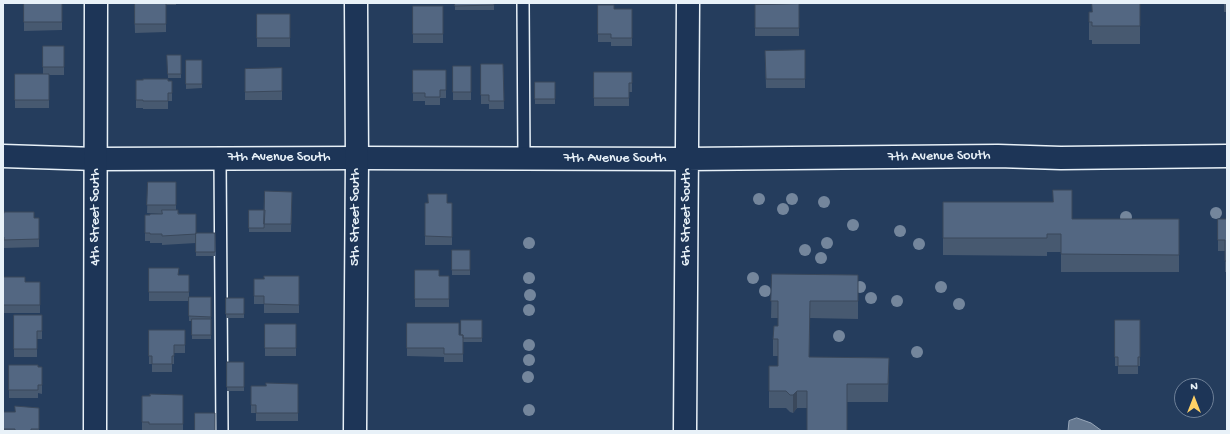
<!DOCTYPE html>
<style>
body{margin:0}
#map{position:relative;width:1230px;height:434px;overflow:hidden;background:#253d5d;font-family:"Gochi Hand",sans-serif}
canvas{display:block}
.frame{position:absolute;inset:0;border:4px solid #e8f1f8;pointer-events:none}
.north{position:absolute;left:1174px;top:378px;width:40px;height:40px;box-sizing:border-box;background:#1d3557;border:1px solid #6e8097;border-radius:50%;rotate:0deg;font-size:11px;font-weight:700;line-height:16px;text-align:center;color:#e8f1f8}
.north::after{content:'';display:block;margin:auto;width:14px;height:18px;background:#ffd166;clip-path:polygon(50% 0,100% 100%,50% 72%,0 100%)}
</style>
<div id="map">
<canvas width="1230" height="434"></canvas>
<div class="frame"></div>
<div class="north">N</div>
</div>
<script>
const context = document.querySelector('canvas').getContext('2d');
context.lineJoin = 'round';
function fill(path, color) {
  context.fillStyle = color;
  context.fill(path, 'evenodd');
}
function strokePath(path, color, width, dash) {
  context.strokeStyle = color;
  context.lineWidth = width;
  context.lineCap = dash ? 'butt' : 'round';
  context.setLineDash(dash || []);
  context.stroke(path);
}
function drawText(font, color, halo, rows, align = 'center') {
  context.font = font + ' "Gochi Hand",sans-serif';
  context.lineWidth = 3;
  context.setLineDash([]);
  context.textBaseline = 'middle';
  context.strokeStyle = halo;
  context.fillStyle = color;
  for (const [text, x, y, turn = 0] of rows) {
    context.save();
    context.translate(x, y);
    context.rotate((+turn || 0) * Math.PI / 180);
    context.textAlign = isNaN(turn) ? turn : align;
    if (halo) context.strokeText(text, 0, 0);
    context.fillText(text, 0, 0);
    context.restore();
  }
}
const water = new Path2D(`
 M1077,418L1091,423L1102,431H1068L1069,421Z`);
fill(water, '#657890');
strokePath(water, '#99a8ba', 1);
const lane = new Path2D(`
 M523,3L524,159
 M220,159L222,431`);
const street = new Path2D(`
 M3,156L96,159L357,158L687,159L998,156L1061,158L1227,156
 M685,431L688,3`);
const secondary = new Path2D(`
 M95,431L96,3
 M355,431L357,158L356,3`);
strokePath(lane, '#e8f1f8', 14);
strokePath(street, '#e8f1f8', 25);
strokePath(secondary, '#e8f1f8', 25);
strokePath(lane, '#1d3557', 11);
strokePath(street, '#1d3557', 22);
strokePath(secondary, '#1d3557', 22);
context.fillStyle = '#74869c';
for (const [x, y] of [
 [759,199],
 [792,199],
 [824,202],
 [783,209],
 [1216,213],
 [1126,217],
 [853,225],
 [900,231],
 [529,243],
 [827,243],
 [919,244],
 [805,250],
 [821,258],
 [529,278],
 [753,278],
 [860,287],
 [941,287],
 [765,291],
 [530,295],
 [871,298],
 [897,301],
 [959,304],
 [529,310],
 [839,336],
 [529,345],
 [917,352],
 [529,360],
 [528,377],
 [529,410]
]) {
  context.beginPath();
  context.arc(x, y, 6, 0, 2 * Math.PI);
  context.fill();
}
fill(new Path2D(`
 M24,3H62V30L24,31Z
 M134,3H176V5H166V32L135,33Z
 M455,3H494V10H455Z
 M1140,3V44H1092V40H1089V12H1092Z
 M1224,3H1227V12H1224Z
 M799,4V36H755V5Z
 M598,5L614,9H632V46H611V42H598Z
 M413,6H443V43H413Z
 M257,14H290V47H257Z
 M43,46H64V75H49V108H15V74H43Z
 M805,50V88H766L765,51Z
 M167,55H181V78H168Z
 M186,60H202V88L186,89Z
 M481,64H503L504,109H489V104H481Z
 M453,66H471V100H453Z
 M282,68V100H245V69Z
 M413,70H446V98H440V105H425V101H413Z
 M594,72H632V92H629V106H594Z
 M136,80L172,81V101H168V109H143V108H136Z
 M535,82H555V104H535Z
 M148,182H176V210L196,233H215V256H196V240V243L162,245V243H150V241H145V215H150L162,214L147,213Z
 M292,192L291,232H264V231V232H249V210H265Z
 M943,202L1072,219H1179V272H1061V252H1047V256L943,255Z
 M425,203H452V245H425Z
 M3,213L34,218H39V247L4,248V246H3Z
 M1218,219H1227V272H1225V251H1218Z
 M452,250H470V275H452Z
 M149,268L179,275H189V297H211V339H192V321H189V301H149Z
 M415,270L439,276H449V307H415Z
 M772,274L858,275V319L810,318L809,357L889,358L888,402H847L807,408H797L793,413L790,412L786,408H769V366H778V356H773V339L778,326V318H771Z
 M299,276V313H264V304H254V279H264Z
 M3,277L25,282H40V313H3Z
 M226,298H244V318H226Z
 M14,315H42V339H37V357H14Z
 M482,320V342H463V362H444V357L407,356V323L461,335Z
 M1115,320H1140V366H1138V374H1118V366H1115Z
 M265,324H296V356H265Z
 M149,330H185V353H174V364H172V372H152V364H149Z
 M227,362H244V391H227Z
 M9,365L42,367V394L38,393V398H9Z
 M298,384V421H256V413H251V386H266Z
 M183,395V431H149V430H142V396Z
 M39,408V431H3V412H15Z`), '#475970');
fill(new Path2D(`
 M797,391V408L793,413V395Z`), '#3a485b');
const building = new Path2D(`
 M24,3H62V22H24Z
 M135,3H166V24H135Z
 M455,3H494V5L455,6Z
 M1092,3H1140V26H1092V22H1089V12H1092Z
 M799,4V28H755V5Z
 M598,5H614V9H632V38H611V34H598Z
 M413,6H443V34H413Z
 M257,14H290V38H257Z
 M43,46H64V67H43Z
 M805,50V79H766L765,51Z
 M167,55H181V74H168Z
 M186,60H202V84H186Z
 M481,64H503L504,101H489V95H481Z
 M453,66H471V92H453Z
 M282,68V91L245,92V69Z
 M413,70H446V90H440V97H425V93H413Z
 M594,72H632V83H629V98H594Z
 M15,74H49V100H15Z
 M143,79H168V81H172V93H168V101H143V100H136V80H143Z
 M535,82H555V99H535Z
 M148,182H176V205H147Z
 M1053,190H1072V219H1179V255L1061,254V234H1047V238H943V202H1053Z
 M265,191L292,192L291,224H264Z
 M428,194H447V203H452V237L425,236V203H428Z
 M162,210H178V214H196V234L162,236V234H150V233H145V215H150V214H162Z
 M249,210H265L264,228H249Z
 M4,212H34V218H39V239L4,240V237H3V213H4Z
 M1218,219H1227V261H1225V240H1218Z
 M196,233H215V252H196Z
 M452,250H470V270H452Z
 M149,268H179L178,275H189V292H149Z
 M415,270H439V276H449V299H415Z
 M772,274L858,275V301H810L809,357L889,358L888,384H847V431H807V391H797L793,395H790L786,391H769V366H778V339H773L774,326H778V301H771Z
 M264,276H299V305L264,304V296H254V279H264Z
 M3,277H25V282H40V305H3Z
 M189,297H211V317L189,316Z
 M226,298H244V314H226Z
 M14,315H42V331H37V349H14Z
 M192,319H211V335H192Z
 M461,320H482V338H463V335H461Z
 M1115,320H1140V357H1138V366H1118V357H1115Z
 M407,323H459V335H463V354H444V348H407Z
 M265,324H296V348H265Z
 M149,330H185V345H174V356H172V364H152V356H149Z
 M227,362H244V387H227Z
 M9,365H38V367H42V385H38V390H9Z
 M266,383L298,384V413H256V405H251V386H266Z
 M150,394L183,395V424H149V422H142V396H150Z
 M15,406L39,408V429H31V431H15V429H3V412H15Z
 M195,413H215V431H195Z`);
fill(building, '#536782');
strokePath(building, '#3a485b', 1);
drawText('14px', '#e8f1f8', '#1d3557', [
 ["7th Avenue South",939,157,-1],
 ["7th Avenue South",279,158],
 ["7th Avenue South",615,159],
 ["4th Street South",96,217,-90],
 ["5th Street South",356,217,-90],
 ["6th Street South",687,217,-90]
]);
</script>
